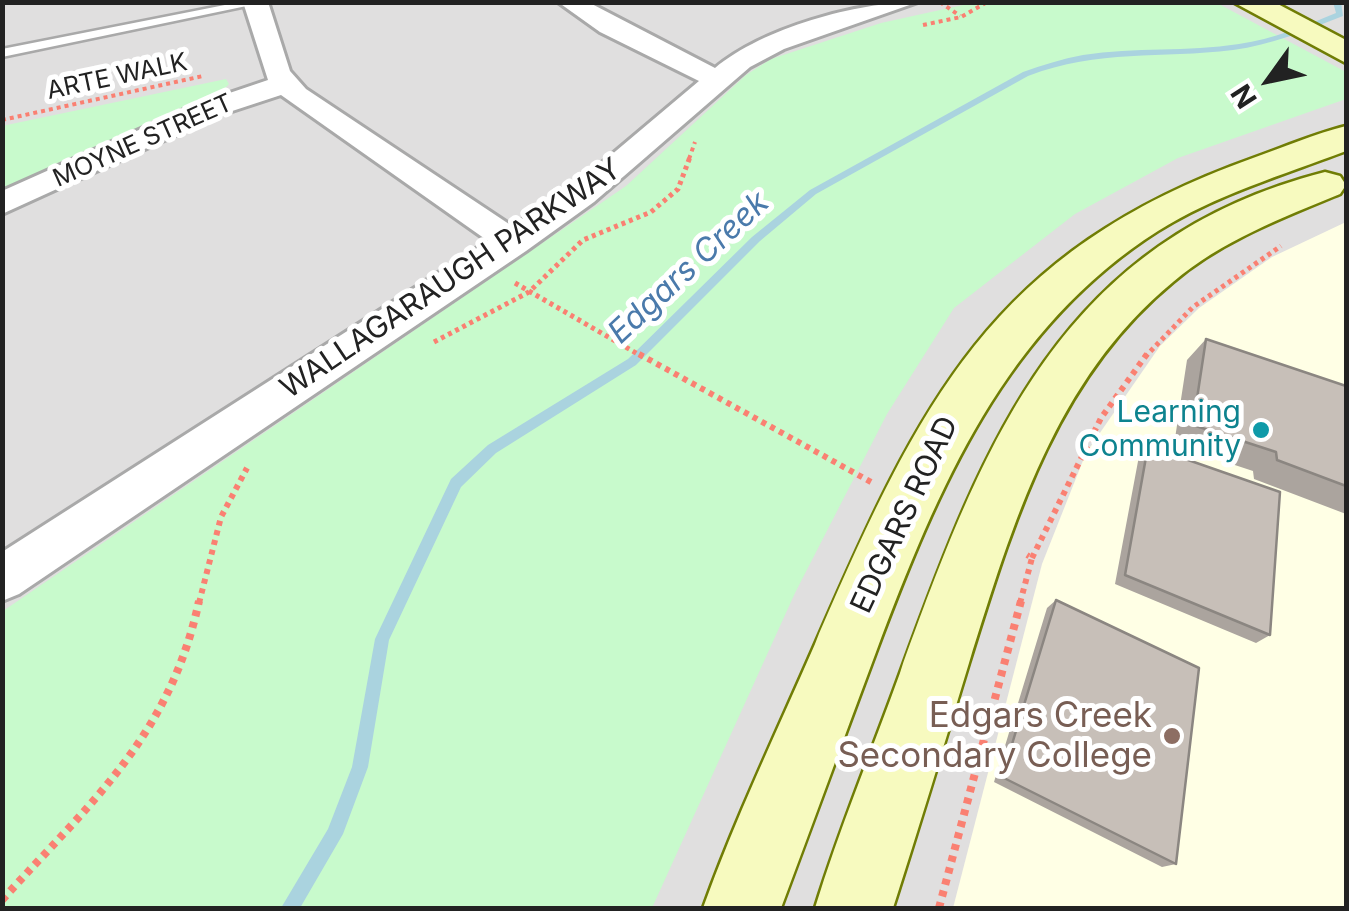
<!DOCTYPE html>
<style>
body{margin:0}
#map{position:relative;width:1349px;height:911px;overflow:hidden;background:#f2efe9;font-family:Inter,sans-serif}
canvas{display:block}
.frame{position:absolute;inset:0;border:5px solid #222;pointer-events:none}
.north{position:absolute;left:1219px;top:30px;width:100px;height:100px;-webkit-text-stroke:8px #fff;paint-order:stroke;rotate:237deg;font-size:28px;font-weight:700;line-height:40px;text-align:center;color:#222}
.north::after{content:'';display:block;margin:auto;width:35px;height:45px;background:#222;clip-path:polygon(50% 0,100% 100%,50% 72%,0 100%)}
</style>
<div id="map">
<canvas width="1349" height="911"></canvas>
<div class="frame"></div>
<div class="north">N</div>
</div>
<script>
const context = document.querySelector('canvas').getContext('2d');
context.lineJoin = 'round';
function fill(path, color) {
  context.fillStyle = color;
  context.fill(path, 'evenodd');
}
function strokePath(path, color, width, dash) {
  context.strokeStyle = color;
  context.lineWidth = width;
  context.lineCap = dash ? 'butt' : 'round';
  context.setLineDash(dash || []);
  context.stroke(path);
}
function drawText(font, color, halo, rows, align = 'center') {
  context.font = font + ' Inter,sans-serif';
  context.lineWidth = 10;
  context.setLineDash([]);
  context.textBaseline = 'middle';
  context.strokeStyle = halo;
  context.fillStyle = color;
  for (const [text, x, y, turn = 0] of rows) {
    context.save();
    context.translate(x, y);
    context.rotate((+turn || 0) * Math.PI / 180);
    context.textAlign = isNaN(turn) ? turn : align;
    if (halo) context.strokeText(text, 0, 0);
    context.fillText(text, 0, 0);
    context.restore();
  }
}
fill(new Path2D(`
 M3,3H1346V908H3Z`), '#e0dfdf');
fill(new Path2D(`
 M1346,222V908H953L1042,564L1086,453L1160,346L1199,308L1272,257Z`), '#ffffe5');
fill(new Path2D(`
 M1217,3L1346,72V99L1178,158L1075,214L954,308L887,414L795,593L652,908H3V611L626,186L746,75L771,59L881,23L972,3Z
 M226,79L229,84L214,99L3,194L2,126Z`), '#c8facc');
fill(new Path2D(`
 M1333,2H1341L1343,16C1307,30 1271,45 1233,50C1160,59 1099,49 1028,76L816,194L760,241L636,365L496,453L461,487L389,640L368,767L343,834L300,908H281L328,829L352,767L375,639L451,479L488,445L628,359L752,237L810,190L1023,72C1042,65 1062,59 1083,55C1135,47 1187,52 1239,44C1273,39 1305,26 1336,13Z`), '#aad3df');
const lane = new Path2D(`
 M240,2L261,3L2,57V49Z`);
const street = new Path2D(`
 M243,2H268L290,71L306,89L512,226L572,188L699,81L600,32L558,2H588L715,68C763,28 857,2 918,2L784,49L750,67L594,202L526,251L19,594L2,601V552L488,241L281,95L217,116L2,214V191L197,104L268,80Z`);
const secondary = new Path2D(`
 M1233,2H1274L1346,40V63Z
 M1346,126V151C1283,175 1215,195 1158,231C1004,329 938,488 876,652C844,737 813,823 781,908H703C735,819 777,731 815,644C919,404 991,251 1253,158C1284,147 1314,134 1346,126Z
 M1325,172L1340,176L1346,185L1340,194C1282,218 1221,241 1173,282C1055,379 1013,523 969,663C944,745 919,827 893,908H815C839,829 872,751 900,673C984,441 1061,240 1325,172Z`);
strokePath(lane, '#a9a9a9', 5);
strokePath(street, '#a9a9a9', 6);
strokePath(secondary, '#707d05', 5);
strokePath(new Path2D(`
 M940,2L960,16
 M923,25L961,17L987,2
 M2,120L203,76
 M689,159L695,142`), '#fa8072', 4, [4, 4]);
strokePath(new Path2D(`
 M515,283L643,357
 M434,342L529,292L583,240L651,212L678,189L690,157
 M1145,357L1193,307L1281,246`), '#fa8072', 5, [4, 4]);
strokePath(new Path2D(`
 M639,354L871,482
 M1032,558L1101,418L1147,354
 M199,603L221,517L247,468
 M1020,603L1032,558L1027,555`), '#fa8072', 6, [5, 5]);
strokePath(new Path2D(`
 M2,900C91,802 170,736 199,601
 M939,908L1021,601`), '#fa8072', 8, [6, 6]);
fill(lane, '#fff');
fill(street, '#fff');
fill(secondary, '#f7fabf');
fill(new Path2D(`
 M1206,339L1346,386V514L1254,479L1253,471L1174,445L1187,360Z
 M1148,446L1270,635L1256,643L1115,584L1139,456Z
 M1056,600L1176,864L1162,867L994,782L1047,608Z`), '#aba49e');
const building = new Path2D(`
 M1206,339L1346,386V486L1277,460L1276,452L1193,425Z
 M1148,446L1280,492L1270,635L1125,575Z
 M1056,600L1199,668L1176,864L1002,777Z`);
fill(building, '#c7bfb8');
strokePath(building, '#8b8681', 2.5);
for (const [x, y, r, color] of [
 [1261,430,10,"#0f9aa8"],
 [1172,736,10,"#8d6e63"]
]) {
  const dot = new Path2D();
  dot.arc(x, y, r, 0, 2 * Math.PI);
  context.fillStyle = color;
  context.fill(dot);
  strokePath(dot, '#fff', 4);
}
drawText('25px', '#222', '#fff', [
 ["ARTE WALK",117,77,-12],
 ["MOYNE STREET",143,141,-24]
]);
drawText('30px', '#222', '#fff', [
 ["WALLAGARAUGH PARKWAY",451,279,-34],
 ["EDGARS ROAD",905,515,-65]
]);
drawText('30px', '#0d838f', '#fff', [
 ["Learning",1241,413],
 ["Community",1241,447]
], 'right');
drawText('italic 32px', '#4a7aab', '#fff', [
 ["Edgars Creek",689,268,-43]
]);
drawText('35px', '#785e54', '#fff', [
 ["Edgars Creek",1152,716],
 ["Secondary College",1152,756]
], 'right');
</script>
